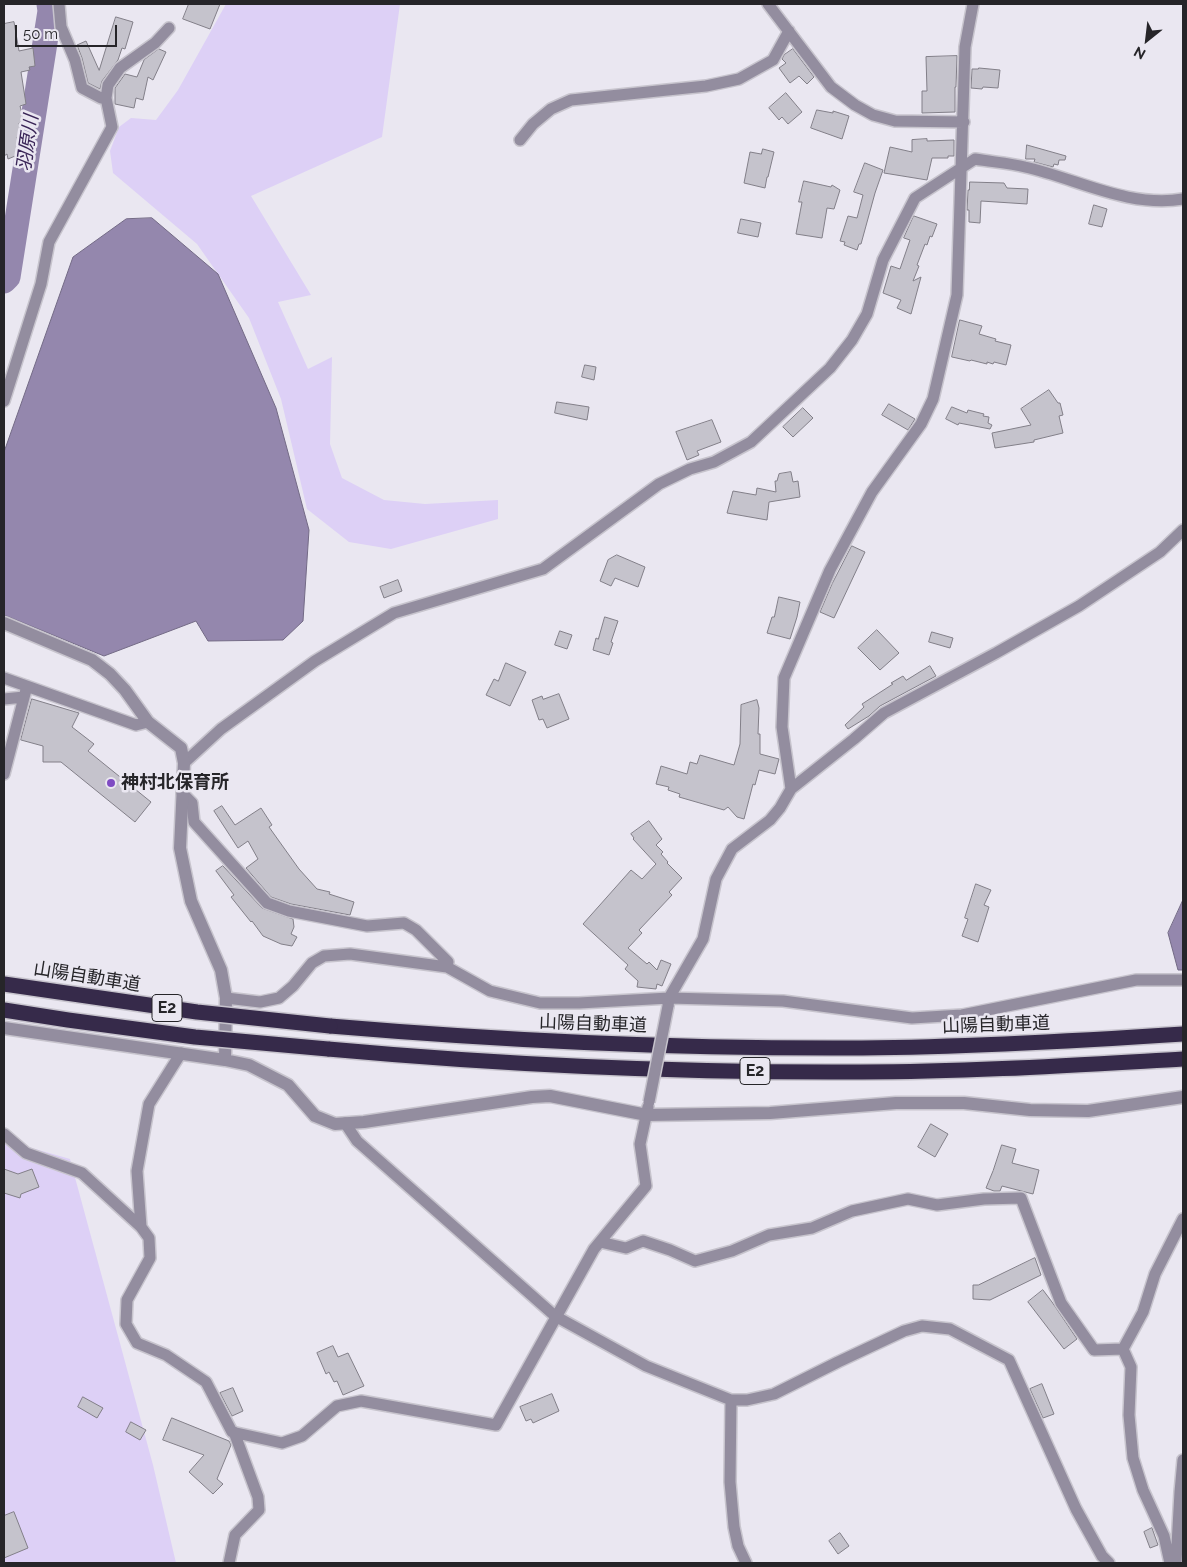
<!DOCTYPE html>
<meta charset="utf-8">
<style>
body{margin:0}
#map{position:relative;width:1187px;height:1567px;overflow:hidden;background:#eae7f1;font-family:Raleway,sans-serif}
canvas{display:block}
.frame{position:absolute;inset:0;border:5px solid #262529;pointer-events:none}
.north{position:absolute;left:1122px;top:15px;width:50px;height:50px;-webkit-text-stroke:4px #eae7f1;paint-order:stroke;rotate:209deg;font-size:14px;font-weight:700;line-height:20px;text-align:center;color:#262529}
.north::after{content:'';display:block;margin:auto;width:18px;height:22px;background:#262529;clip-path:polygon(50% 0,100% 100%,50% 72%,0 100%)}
.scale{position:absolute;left:15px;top:25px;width:102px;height:22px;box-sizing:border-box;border:2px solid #262529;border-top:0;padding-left:6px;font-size:15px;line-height:18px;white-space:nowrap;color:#262529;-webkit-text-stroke:4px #eae7f1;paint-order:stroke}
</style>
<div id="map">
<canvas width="1187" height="1567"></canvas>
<div class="frame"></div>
<div class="north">N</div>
<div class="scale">50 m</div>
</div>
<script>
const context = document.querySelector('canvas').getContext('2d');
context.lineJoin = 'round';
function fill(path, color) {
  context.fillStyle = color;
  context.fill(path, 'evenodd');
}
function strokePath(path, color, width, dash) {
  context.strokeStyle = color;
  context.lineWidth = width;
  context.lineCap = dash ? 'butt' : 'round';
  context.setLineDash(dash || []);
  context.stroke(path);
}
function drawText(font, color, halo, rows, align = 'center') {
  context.font = font + ' Raleway,"Noto Sans JP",sans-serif';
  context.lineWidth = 5;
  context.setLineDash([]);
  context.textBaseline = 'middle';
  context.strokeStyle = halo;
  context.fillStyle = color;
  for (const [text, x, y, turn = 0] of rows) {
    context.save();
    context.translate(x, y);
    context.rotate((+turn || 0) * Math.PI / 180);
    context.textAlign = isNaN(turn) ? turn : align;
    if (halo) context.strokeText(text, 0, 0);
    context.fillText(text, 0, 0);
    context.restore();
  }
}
fill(new Path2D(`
 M226,4H400L382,137L251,196L311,295L278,302L308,369L332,357L330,444L342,478L384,500L425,504L498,500V519L391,549L349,542L307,509L281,399L249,318L197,244L113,173L110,151L119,127L131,118L156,120L178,90Z
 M4,1140L70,1159L153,1465L176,1563H4Z`), '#ddd0f6');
const water = new Path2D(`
 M152,218L218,274L276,408L309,530L303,621L283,640L208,641L196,621L104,656L4,615V452L73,257L126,219Z
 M1183,900V970H1178L1168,933Z`);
fill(water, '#9487ad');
strokePath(water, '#736a85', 1);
strokePath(new Path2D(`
 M4,281L8,277L50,11L49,4`), '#9487ad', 25);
const building = new Path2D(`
 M189,4H220L210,29L183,19Z
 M116,17L133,22L125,49L122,48L118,60L102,81L100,89L88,83L82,58L77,45L86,41L99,70Z
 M14,22L19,51L33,48L35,66L29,67L30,70L21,72L26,104L20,106L24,121L19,123L22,136L17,137L20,154L8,159L7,154L4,156V24Z
 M159,49L166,52L153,80L148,77L143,100L136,98L134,108L115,104V88L125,74L137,77L144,60Z
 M793,49L814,77L807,84L799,76L790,83L779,68L786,63L782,59L784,55Z
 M957,56L956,87H955V112L922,113V91H927L926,57Z
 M979,68L1000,70L998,88L983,87L982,89L971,88L972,69H978Z
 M786,93L802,112L788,124L782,117L779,120L769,108Z
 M817,110L833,113V111L849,116L842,139L811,128Z
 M927,139V141L954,140V156H948V158H932L927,180L884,173L890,147L912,152V140Z
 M1027,145L1066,156L1065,160H1059L1058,165L1054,164L1053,167L1034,162L1035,159H1026Z
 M763,149L774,152L768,177H767L765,188L744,183L750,152L761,154Z
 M865,163L883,170L875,193L861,244H859L857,250L844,245L845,242L840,241L848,216L857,218L863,195L854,192Z
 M804,181L831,187L832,185L840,190L834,209L827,208L822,238L796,234L802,202H799Z
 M970,182L1004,183L1007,188L1028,189L1027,204L981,201L980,223L969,222V210H967L968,190H969Z
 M1094,205L1107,209L1102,227L1089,224Z
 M914,216L937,224L932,237L930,236L927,245L925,244L917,265L919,266L913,281L921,277L911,314L897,308L901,300L883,293L891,266L900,269L910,240L904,238Z
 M741,219L761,223L758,237L738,233Z
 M960,320L982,326L979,334L996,339L995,341L1011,345L1006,365L994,362L993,364L987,362V364L971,360L970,361L952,357Z
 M585,365L596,367L594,380L582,377Z
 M1049,390L1058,403H1060L1063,415L1059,416L1063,433L1034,440V442L995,448L992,433L1031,425L1021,409Z
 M557,402L589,407L587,420L555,413Z
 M889,404L915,419L908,430L882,415Z
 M952,407L967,413L968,410L984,414L983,416L989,417L988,423L992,425L990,429L959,423L958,425L946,419Z
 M803,408L813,418L793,437L783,427Z
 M712,420L721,442L697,451L699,455L687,460L676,432Z
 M791,472L793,482L798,481L800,497L769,502L767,520L727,513L733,491L756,495L757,488L776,492L775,481H777L779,474Z
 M852,546L865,552L834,618L820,612L832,584Z
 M617,555L645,567L638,587L615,578L611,586L600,581L608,560Z
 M398,580L402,591L384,598L380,587Z
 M779,597L800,602L797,617L790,639L767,633L772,617H774Z
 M605,617L618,621L611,642L613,643L609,655L593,650L596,638L598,639Z
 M877,630L899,653L880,670L858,648Z
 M560,631L572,635L567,649L555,645Z
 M932,632L953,638L950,648L929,642Z
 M506,663L526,672L510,706L486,695L494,679L498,681Z
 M930,666L936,676L880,706L869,716L848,729L845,725L864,707L862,704L893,684L891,683L903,676L906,680Z
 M559,694L569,719L547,728L543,719L539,720L532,700L542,696L543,699Z
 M32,699L79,713L72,727L94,744L88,751L151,802L135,822L61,762H43V746L21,740Z
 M757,700L759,708L758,734H760V754L779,759L775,774L759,770L755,785L753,784L744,819L737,817L728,807L724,810L679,797L680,794L668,790L669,787L656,784L661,766L687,774L690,762L697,764L700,755L734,765L740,744L741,705Z
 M222,806L235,825L261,808L272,825L269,827L299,869L317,889L330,892L329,894L354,902L350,915L291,904L271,897L246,868L258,859L248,841L238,848L214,811Z
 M649,821L662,839L656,845L663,852L661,854L668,862L667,863L682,878L669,892L672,895L639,930L642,933L628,948L647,964L649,962L657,970L661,960L671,964L662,986L657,984L656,989L637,987L638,981L625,969L628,965L583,924L631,870L642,879L656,864L633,839L634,838L631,834Z
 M223,866L262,908L293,919L294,927L291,934L297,937L292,946L281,944L263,936L252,921L251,922L231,897L234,895L216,871Z
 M976,884L991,890L984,905L989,907L978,942L962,936L968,919L965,918Z
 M931,1124L948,1134L935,1157L918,1147Z
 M1002,1145L1016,1149L1012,1163L1039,1170L1033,1194L1002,1186L1000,1191H994L986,1188L993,1171Z
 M4,1169L18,1174L32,1169L39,1187L21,1194L20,1198L4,1193Z
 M1035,1258L1041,1275L990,1300L973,1299V1285H978Z
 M1043,1290L1052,1302L1077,1339L1064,1349L1028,1302Z
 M333,1346L338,1357L348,1353L364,1386L343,1395L337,1381L334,1382L329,1372L326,1374L317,1353Z
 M1042,1384L1054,1414L1043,1418L1030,1389Z
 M233,1388L243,1411L232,1416L220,1393Z
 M552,1394L559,1411L533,1423L531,1419L526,1421L520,1407Z
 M83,1397L103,1408L97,1418L78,1407Z
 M172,1418L229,1441L231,1445L217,1479L223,1484L213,1494L189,1472L204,1455L163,1440Z
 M131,1422L146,1430L140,1440L126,1432Z
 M14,1512L28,1548L4,1558V1516Z
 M1152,1528L1158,1545L1150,1548L1144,1532Z
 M840,1533L849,1546L838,1554L829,1541Z`);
fill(building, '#c5c3cc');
strokePath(building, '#827f88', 1);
const minor = new Path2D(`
 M59,4L61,27L75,60L82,88L101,98H106
 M768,4L831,87L855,105L873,115L895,121L964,122
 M520,140L533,124L551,109L571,100L706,86L739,79L773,60L789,31
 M4,401L41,284L49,242L112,127L106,98L108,85L120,68L155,43L169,28
 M4,678L136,725L148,722
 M4,699L24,697
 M184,763L221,729L315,661L394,613L543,569L659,484L690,469L714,462L751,442L830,368L852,340L867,314L883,260L915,198L975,159C992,162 1009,163 1025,167C1078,179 1128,208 1183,199
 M4,774L27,686
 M791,789L854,739L884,713L996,653L1079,606L1160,552L1183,530
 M182,793L192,803L194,822L267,903L289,911L367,926L404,923L416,930L448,962L447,967
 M226,998L260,1002L279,998L293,986L312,963L324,956L350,954L447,967L490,991L540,1003H579L669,998L783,1001L912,1018L962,1015L1136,980H1183
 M668,1006L669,998L703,939L716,879L732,849L770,820L780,808L791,789L782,727L784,678L830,570L872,492L921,424L933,399L957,295L965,47L973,4
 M345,1123L357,1141L555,1316L646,1366L731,1400H747L774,1394L838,1362L904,1331L922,1326L950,1329L1009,1360L1076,1509L1102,1556L1109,1563
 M4,1134L26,1153L82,1173L141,1227L149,1238L150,1258L127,1300L126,1324L137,1343L166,1355L206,1382L232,1432L282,1443L302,1436L337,1406L361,1401L496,1425L594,1249L646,1186L640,1144L648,1107
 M141,1227L137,1171L149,1104L181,1053
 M600,1242L626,1248L643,1241L670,1250L695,1261L732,1251L769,1235L812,1228L852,1211L908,1199L937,1205L984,1199L1021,1198L1061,1303L1094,1350L1123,1349
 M731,1400L730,1482L734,1527L738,1546L746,1563
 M229,1563L235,1535L259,1510L258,1497L234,1432
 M1170,1563L1164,1536L1143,1490L1133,1458L1129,1415L1131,1367L1123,1349L1143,1312L1155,1274L1183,1219
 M1176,1563L1180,1492L1183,1460`);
const tertiary = new Path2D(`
 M4,623L92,660L110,674L125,690L148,722L181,748L184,763L180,848L191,901L221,970L226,998L225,1060
 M4,1028L225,1060L249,1065L288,1085L315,1116L335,1124L364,1122L532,1097L550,1096L647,1115L770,1113L896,1103H964L1030,1110L1088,1111L1183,1097`);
const motorway = new Path2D(`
 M330,1026C507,1041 684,1049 862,1048C969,1047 1076,1041 1183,1034
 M328,1049C505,1065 683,1073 861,1072C968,1072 1076,1065 1183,1059`);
strokePath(minor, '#c7c4cd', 14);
strokePath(tertiary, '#c7c4cd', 15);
strokePath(motorway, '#c7c4cd', 18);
strokePath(minor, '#938d9f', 11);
strokePath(tertiary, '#938d9f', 12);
strokePath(motorway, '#362a4a', 15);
const minorBridge = new Path2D(`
 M649,1102L668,1006`);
const motorwayBridge = new Path2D(`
 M4,984L197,1012L330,1026
 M4,1010L68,1020L195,1037L328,1049`);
strokePath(minorBridge, '#c7c4cd', 14, []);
strokePath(motorwayBridge, '#c7c4cd', 18, []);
strokePath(minorBridge, '#938d9f', 11);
strokePath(motorwayBridge, '#362a4a', 15);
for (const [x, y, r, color] of [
 [111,783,5,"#7f4bc3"]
]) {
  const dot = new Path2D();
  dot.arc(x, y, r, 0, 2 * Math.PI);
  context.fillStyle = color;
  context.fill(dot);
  strokePath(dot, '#eae7f1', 2);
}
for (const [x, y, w] of [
 [167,1008,30],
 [755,1071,30]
]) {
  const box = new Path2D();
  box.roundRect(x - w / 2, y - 13.5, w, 27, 4);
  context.fillStyle = '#eae7f1';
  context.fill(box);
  strokePath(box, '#262529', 1);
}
drawText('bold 16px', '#262529', null, [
 ["E2",167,1008],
 ["E2",755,1071]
]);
drawText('bold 18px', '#262529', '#eae7f1', [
 ["神村北保育所",121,783]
], 'left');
drawText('18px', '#262529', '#eae7f1', [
 ["山陽自動車道",87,977,9],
 ["山陽自動車道",593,1024,2],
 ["山陽自動車道",996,1025,-2]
]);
drawText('italic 19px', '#3a2557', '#eae7f1', [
 ["羽原川",28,143,-82]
]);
</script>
